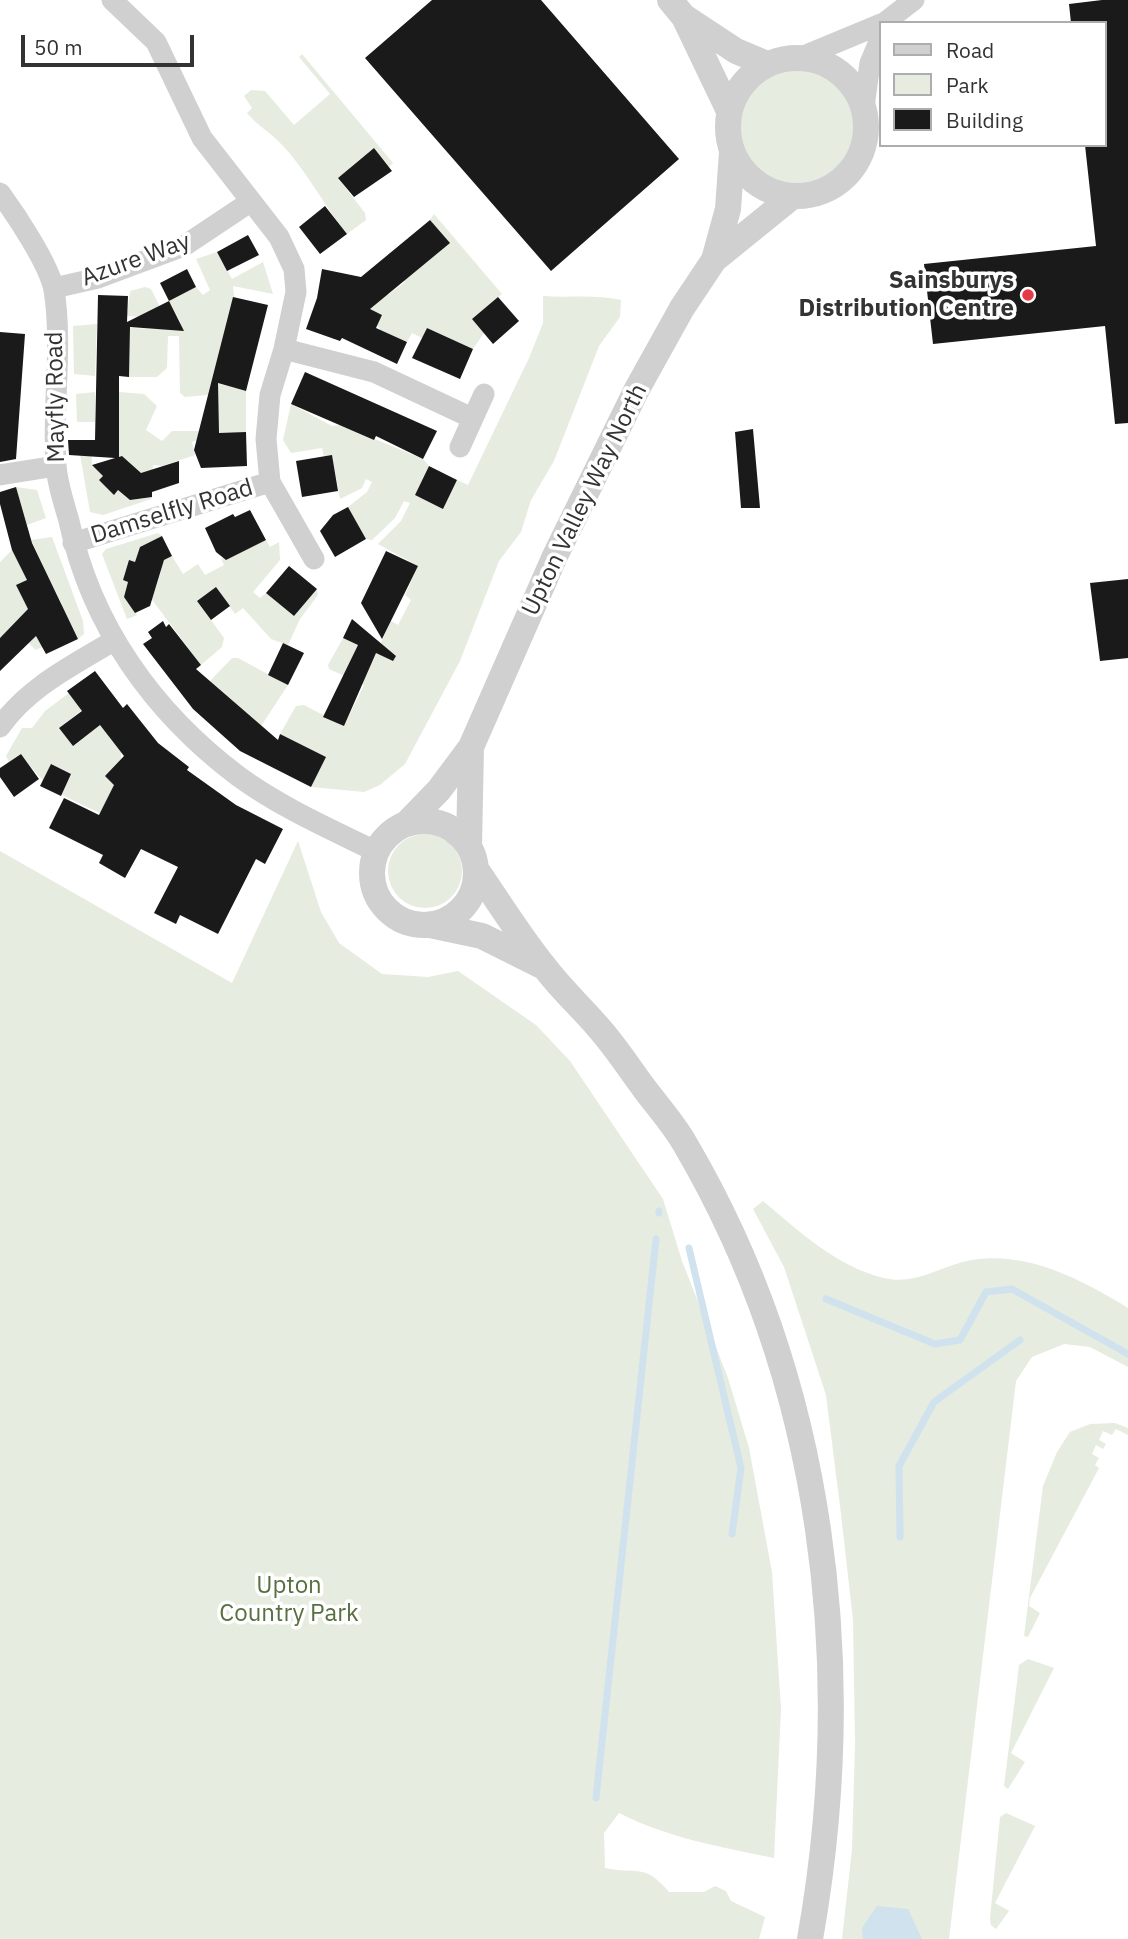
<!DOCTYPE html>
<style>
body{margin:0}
#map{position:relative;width:1128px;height:1939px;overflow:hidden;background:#fff;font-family:"IBM Plex Sans",sans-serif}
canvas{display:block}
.legend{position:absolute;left:879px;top:21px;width:228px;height:126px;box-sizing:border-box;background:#fff;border:2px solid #adadad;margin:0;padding:9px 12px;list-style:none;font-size:21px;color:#333}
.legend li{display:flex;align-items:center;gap:14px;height:35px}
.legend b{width:35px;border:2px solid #adadad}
.scale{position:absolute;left:21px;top:35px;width:173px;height:32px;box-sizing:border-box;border:4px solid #333;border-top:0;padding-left:9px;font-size:21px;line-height:24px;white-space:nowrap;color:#333;-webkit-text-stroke:5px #fff;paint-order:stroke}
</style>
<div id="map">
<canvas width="1128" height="1939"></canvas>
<ul class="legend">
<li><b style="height:9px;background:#d0d0d0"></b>Road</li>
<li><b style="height:19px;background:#e6ecdf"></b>Park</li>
<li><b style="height:19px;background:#1a1a1a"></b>Building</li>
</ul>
<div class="scale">50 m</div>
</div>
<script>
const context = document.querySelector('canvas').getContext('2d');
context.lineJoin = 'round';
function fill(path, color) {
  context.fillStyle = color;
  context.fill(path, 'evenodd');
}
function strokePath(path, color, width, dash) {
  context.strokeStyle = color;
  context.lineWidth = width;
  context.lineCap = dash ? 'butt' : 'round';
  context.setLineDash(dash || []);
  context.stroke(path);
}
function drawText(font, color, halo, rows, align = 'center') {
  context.font = font + ' "IBM Plex Sans",sans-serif';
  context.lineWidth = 7;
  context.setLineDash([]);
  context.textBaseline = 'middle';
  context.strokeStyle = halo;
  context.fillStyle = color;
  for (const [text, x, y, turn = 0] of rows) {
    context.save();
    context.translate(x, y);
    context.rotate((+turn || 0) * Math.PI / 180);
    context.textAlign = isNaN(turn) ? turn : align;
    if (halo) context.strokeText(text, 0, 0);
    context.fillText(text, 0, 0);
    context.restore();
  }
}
fill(new Path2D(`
 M302,54L393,163L389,167L374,148L352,166L366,186L348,170L338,178L365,213L366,220L347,234C322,203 304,165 275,138C265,129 256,124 247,113L252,108L244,96L251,90L265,91L294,125L330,94L299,57Z
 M740 127a57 57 0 1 1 114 0a57 57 0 1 1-114 0Z
 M434,214L502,294L472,319L484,333L473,349L427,328L422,338L412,333L407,342L380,330L377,325L382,315L362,306L361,278L368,272L388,295L405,282L386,258L390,252L410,275L427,261L408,238L413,234L432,257L449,243L430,220Z
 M217,252L232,279L263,262L273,294L233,286L234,295L213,382L246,391V432L212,435L192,442L195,455L162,466L153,465L152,476L136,477L137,470L122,456L118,460L119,392L144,394L157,406L146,430L162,441L172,431H218V394L185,397L180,393L179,336H168L167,368L157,377H129L130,328L158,329V318L127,316L130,291L145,287L151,289L171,329L181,323L169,301L196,287L203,295L210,290L196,259Z
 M543,296C569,298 596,294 621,300L620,317L599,346L554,461L531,500L521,532L499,561L460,661L405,764L380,785L364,792L311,787L326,757L280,734L296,706L304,705L344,726L364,685L329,669L328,665L343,638L376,653L391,621L398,625L411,600L405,595L418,566L378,544L401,521L410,503L404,501L395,518L372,540L366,539L348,507L367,492L372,482L366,479L362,488L340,499L332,456L324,457L322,448L291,453L283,440L291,404L332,426L341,425L423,459L429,466L415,495L443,508L457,480L468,485L529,358L543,323Z
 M97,324L95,376L74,374L73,326Z
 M95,392V422H77L76,394Z
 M91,440L92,465L103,476L99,480L115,494L118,490L130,500L152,497L151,499L103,515L90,512L78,443Z
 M16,487L37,490L46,518L27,525Z
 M158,533L162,536L140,547L135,562L129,561L123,580L128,582L124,597L137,615L127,619L102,554L106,549Z
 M52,537L83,621L84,634L78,639L62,608L37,638L42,647L36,650L11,627L3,635L20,652L17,654L0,637V562L12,550L26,577L44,567L31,540ZM45,571L62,604L34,619Z
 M266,540L270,547L279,542L280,560L253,592L260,598L266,593L294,616L317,589L318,595L300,619L288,645L271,639L243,608L235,614L216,587L197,601L224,638L222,647L201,665L147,593L155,590L161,571L156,564L172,556L183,574L198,564L205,575L224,565L221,559Z
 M232,658H238L288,685L261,726L210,681Z
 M69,693L82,710L59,728L73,745L100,725L121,752V759L105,776L121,791L144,850C127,844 118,822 102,814C64,796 48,792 21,754L9,762L6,756L22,728H32L45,711Z
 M388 871a37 37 0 1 1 74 0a37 37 0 1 1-74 0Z
 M298,841L321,912L339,943L382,974L428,977L458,971L536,1025L570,1061L663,1199L682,1261L728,1378L749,1448L772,1572L781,1709L774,1858C721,1847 668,1838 619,1813L604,1833L605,1868C636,1875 644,1862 669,1892H704L715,1886L726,1891L731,1901L765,1917L759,1939H0V851L232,983Z
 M763,1201C799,1231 837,1267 884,1278C916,1286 942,1265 972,1260C1028,1251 1082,1280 1128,1308V1367L1090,1347L1064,1344L1032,1357L1016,1381L949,1939H842L852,1849L855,1744L853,1620L841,1514L826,1395L784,1267L753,1209Z
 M1115,1423L1128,1428V1435L1116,1429L1112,1435L1103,1431L1099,1440L1106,1444L1103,1449L1096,1445L1092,1454L1099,1458L1095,1465L1099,1468L1030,1598L1029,1606L1040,1613L1028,1637L1024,1636L1043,1486L1057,1452L1070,1432L1090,1424Z
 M1028,1659L1054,1668L1011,1753L1025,1762L1008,1789L1004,1786L1018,1674L1019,1665Z
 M1006,1813L1035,1826L995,1903L1009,1911L996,1929L991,1925L990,1918L1000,1817Z`), '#e6ecdf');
fill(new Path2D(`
 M877,1906L908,1909L922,1939H863L862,1928Z`), '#cfe2ee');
strokePath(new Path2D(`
 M659,1213V1211
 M689,1248L741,1468L732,1534
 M826,1299L935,1344L960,1340L986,1292L1012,1289L1128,1354
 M900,1537L899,1466L934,1402L1020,1340
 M596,1798L656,1239`), '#cfe2ee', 7);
fill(new Path2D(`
 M432,0H541L679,159L551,271L365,58Z
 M1102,0H1128V423L1115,424L1105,326L933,344L924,264L1096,246L1085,145H1105V23H1071L1069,4Z
 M374,148L392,171L354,197L338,178Z
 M325,206L347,234L320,254L299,227Z
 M430,220L450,243L370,309L382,315L376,328L407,342L397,364L342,338L340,341L306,329L317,298L322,269L361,277Z
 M248,235L259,255L227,271L217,252Z
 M187,269L196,287L169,301L160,283Z
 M98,295L128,296L127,322L169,301L184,331L130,327L129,377L119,376V457L122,456L141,473L179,461V483L152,492V497L130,500L118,490L114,495L99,480L103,476L92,465L115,458L69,455L68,440H95Z
 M233,297L268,305L246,391L218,383L219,433L246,432L247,466L201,468L194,450Z
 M498,297L519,321L493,344L472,319Z
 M427,328L473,349L460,379L412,358Z
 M0,332L25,334L16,459L0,462Z
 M305,372L437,431L423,459L376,436L374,440L291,404Z
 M753,429L760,508H741L735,432Z
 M332,455L338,491L302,497L296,461Z
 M429,466L457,480L443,509L415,495Z
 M16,487L32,543L78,639L46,654L36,636L0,671V638L28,609L16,585L27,580L12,550L0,504V492Z
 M348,507L366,539L335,557L320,531L333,515Z
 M250,510L266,540L226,560L216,552L205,528L233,514L235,517Z
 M162,536L172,556L164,560L150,606L135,613L124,597L128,582L123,580L129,560L135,562L140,547Z
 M386,551L418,566L382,639L361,603Z
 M289,566L317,589L294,616L266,593Z
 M1128,579V658L1100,661L1090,583Z
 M216,587L230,606L211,620L197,601Z
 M352,619L396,656L393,661L376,653L344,726L323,717L358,645L343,638Z
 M163,621L166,627L169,624L201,665L196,669L278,740L280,734L326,757L311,787L240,751L193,709L143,644L152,638L148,632Z
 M283,643L304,653L288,685L268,675Z
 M95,671L123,708L127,704L158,743L189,767L187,770L236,805L283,829L265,864L256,859L218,934L180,915L176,924L154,913L178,867L141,849L125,878L99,863L103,855L49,828L64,798L99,815L114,785L105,776L124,756L100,725L73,746L59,728L82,711L67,691Z
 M21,754L39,779L14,797L0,777V768Z
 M51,764L71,774L61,796L40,786Z`), '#1a1a1a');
strokePath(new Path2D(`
 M112,0L156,42L202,138L279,237L294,269L296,292L284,349L270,395L266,439L270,482L314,559
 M884,23L914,0
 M799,58L881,24
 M864,107L870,63L881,37
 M0,193C16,215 49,264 54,290C63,347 52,407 56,465C57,483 64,503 69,521C91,625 153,712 238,776C280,807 330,829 377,852
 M54,288L98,278L184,246L250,202
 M284,349L374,372L472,418
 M460,447L484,394
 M0,475L56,466
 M73,543L270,482
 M0,727C28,687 72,666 113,641`), '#d0d0d0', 21);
strokePath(new Path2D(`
 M670,0L684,17L729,111
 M686,18L736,51L767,64
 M728 127a69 69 0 1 1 138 0a69 69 0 1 1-138 0Z
 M714,260L728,209L732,152
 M372 873a52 52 0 1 1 104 0a52 52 0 1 1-104 0Z
 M406,824L439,790L471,747L555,556L637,389L682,308L714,260L793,196
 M469,846L471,747
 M476,869C498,901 519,935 543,965C559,987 580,1006 598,1027C616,1047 631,1071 647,1092C660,1109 675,1126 685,1144C825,1382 858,1669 810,1939
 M430,925L482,936L542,966`), '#d0d0d0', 26);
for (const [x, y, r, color] of [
 [1028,295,7,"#e63946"]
]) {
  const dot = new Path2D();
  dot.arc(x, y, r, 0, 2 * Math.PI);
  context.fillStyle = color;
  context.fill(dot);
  strokePath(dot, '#fff', 2.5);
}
drawText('24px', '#333', '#fff', [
 ["Azure Way",136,260,-20],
 ["Mayfly Road",56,397,-91],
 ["Upton Valley Way North",585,500,-64],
 ["Damselfly Road",172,512,-17]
]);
drawText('bold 24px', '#333', '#fff', [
 ["Sainsburys",1014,281],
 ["Distribution Centre",1014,309]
], 'right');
drawText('24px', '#56703f', '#fff', [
 ["Upton",289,1586],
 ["Country Park",289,1614]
]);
</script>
